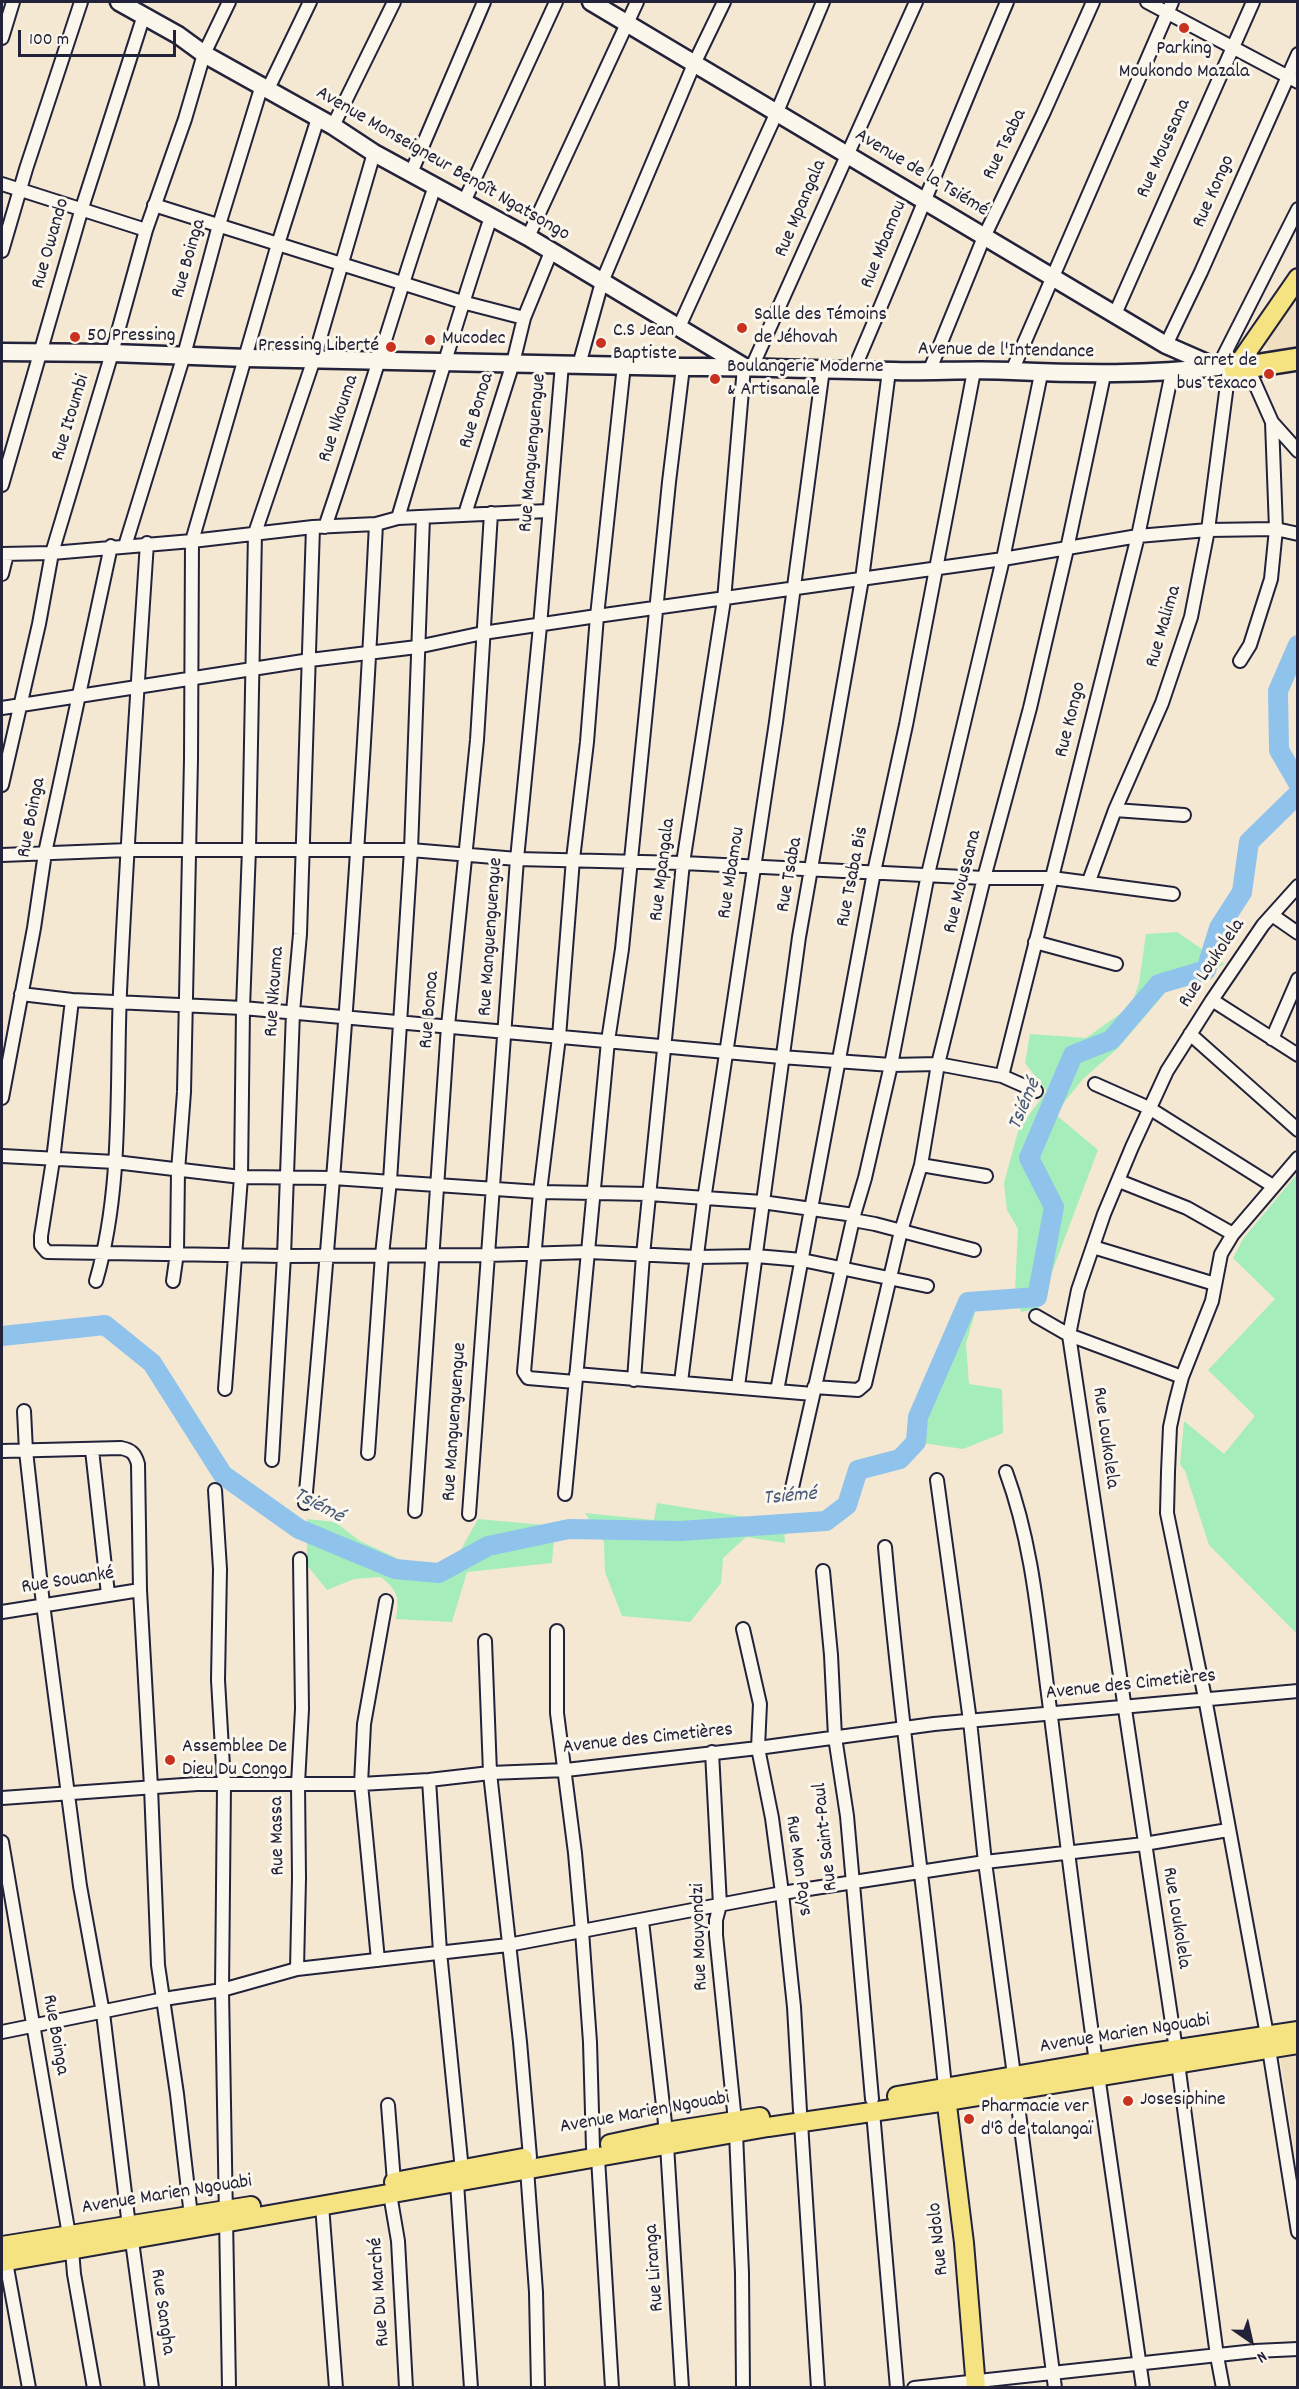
<!DOCTYPE html>
<meta charset="utf-8">
<style>
body{margin:0}
#map{position:relative;width:1299px;height:2389px;overflow:hidden;background:#f5e8d3;font-family:Dekko,sans-serif}
canvas{display:block}
.frame{position:absolute;inset:0;border:3px solid #22223b;pointer-events:none}
.north{position:absolute;left:1221px;top:2311px;width:60px;height:60px;-webkit-text-stroke:4px #fbf7ec;paint-order:stroke;rotate:146deg;font-size:16px;font-weight:700;line-height:24px;text-align:center;color:#22223b}
.north::after{content:'';display:block;margin:auto;width:21px;height:27px;background:#22223b;clip-path:polygon(50% 0,100% 100%,50% 72%,0 100%)}
.scale{position:absolute;left:18px;top:30px;width:158px;height:27px;box-sizing:border-box;border:3px solid #22223b;border-top:0;padding-left:8px;font-size:18px;line-height:21px;white-space:nowrap;color:#22223b;-webkit-text-stroke:4px #fbf7ec;paint-order:stroke}
</style>
<div id="map">
<canvas width="1299" height="2389"></canvas>
<div class="frame"></div>
<div class="north">N</div>
<div class="scale">100 m</div>
</div>
<script>
const context = document.querySelector('canvas').getContext('2d');
context.lineJoin = 'round';
function fill(path, color) {
  context.fillStyle = color;
  context.fill(path, 'evenodd');
}
function strokePath(path, color, width, dash) {
  context.strokeStyle = color;
  context.lineWidth = width;
  context.lineCap = dash ? 'butt' : 'round';
  context.setLineDash(dash || []);
  context.stroke(path);
}
function drawText(font, color, halo, rows, align = 'center') {
  context.font = font + ' Dekko,sans-serif';
  context.lineWidth = 6;
  context.setLineDash([]);
  context.textBaseline = 'middle';
  context.strokeStyle = halo;
  context.fillStyle = color;
  for (const [text, x, y, turn = 0] of rows) {
    context.save();
    context.translate(x, y);
    context.rotate((+turn || 0) * Math.PI / 180);
    context.textAlign = isNaN(turn) ? turn : align;
    if (halo) context.strokeText(text, 0, 0);
    context.fillText(text, 0, 0);
    context.restore();
  }
}
fill(new Path2D(`
 M1297,282V352L1270,357L1269,351L1260,336Z
 M1297,2055H1298L1297,2166L1280,2058Z`), '#f0dec1');
fill(new Path2D(`
 M1177,932L1224,964L1197,982L1170,987L1119,1047L1082,1080L1055,1114L1098,1150L1038,1309L1021,1312L1015,1291L1018,1229L1007,1210L1004,1183L1019,1128L1047,1091L1025,1063L1030,1034L1086,1038L1131,1006L1139,983L1146,934Z
 M1297,1174V1634L1209,1545L1185,1471L1180,1464L1184,1421L1224,1454L1255,1416L1208,1370L1275,1299L1233,1258L1243,1239Z
 M976,1309L966,1344L969,1384L1002,1389L1003,1433L963,1449L916,1442L956,1312Z
 M657,1503L784,1523L785,1543L746,1537L723,1558L721,1583L690,1622L622,1616L605,1572L604,1542L585,1513L654,1520Z
 M307,1519L335,1522L360,1541L403,1561L433,1565L459,1553L478,1519L555,1526L552,1563L467,1572L452,1622L396,1619C399,1597 399,1592 381,1577L354,1579L327,1590L307,1565Z`), '#a5edba');
strokePath(new Path2D(`
 M1298,645L1278,691L1279,750L1298,783
 M2,1336L105,1325L152,1363L223,1475L299,1529L395,1569L439,1573L488,1546L569,1529L680,1531L826,1521L847,1505L858,1470L900,1459L916,1442L918,1417L968,1302L1037,1297L1054,1207L1029,1158L1073,1055L1111,1040L1159,984L1206,970L1219,928L1242,892L1249,842L1298,794`), '#8fc3ec', 20);
const street = new Path2D(`
 M1147,2L1298,82
 M2,38L13,2
 M268,89L310,2
 M333,126L394,2
 M411,173L484,2
 M2,184L146,230
 M464,202L556,2
 M154,205L462,302L524,318
 M528,237L637,2
 M2,251L26,169L81,2
 M1115,314L1253,2
 M679,327L777,112L823,2
 M1166,345L1201,272L1298,54
 M579,365L602,282L694,64L724,2
 M752,367L916,2
 M1218,367L1298,209
 M854,369C907,247 955,124 1007,2
 M1012,371L1172,2
 M929,372L984,237L1043,114L1093,2
 M1272,422L1298,451
 M2,485L82,208L144,15
 M465,514L513,363L524,318L551,252
 M398,518C428,418 457,317 491,217
 M325,527C364,414 396,299 435,186
 M125,546L184,355L219,225L262,85
 M2,554L52,553L192,541L313,527L376,524L398,518L548,511
 M2,574L7,554
 M1240,661L1250,645L1271,579L1276,529L1272,422L1248,368
 M2,708L310,660L417,647L483,633L597,616L1003,559L1138,536L1208,530L1276,529L1298,534
 M2,785L39,624L52,553L112,353L146,230L185,119L204,54L229,2
 M1115,810L1184,815
 M2,855L128,850H411L517,859L683,863L984,878H1052L1173,894
 M1089,881L1115,810L1162,703L1191,617L1208,530L1229,369
 M1272,915L1298,933
 M1035,942L1116,964
 M21,994L72,1000L243,1008L781,1057L891,1065L938,1064L1002,1076L1036,1091
 M72,1000L53,1160L41,1236V1245L47,1252L284,1256L487,1255L589,1252L697,1257L756,1256L802,1260L927,1286
 M1212,1000L1298,1055
 M1190,1034L1298,1130
 M1272,1039L1298,979
 M1002,1076L1138,536L1172,372
 M1095,1084L1149,1108L1273,1186
 M2,1098L34,928L45,853L111,546
 M2,1156L115,1162L241,1177L333,1178L540,1192L649,1194L762,1202L854,1215
 M921,1165L986,1176
 M1119,1181L1187,1208L1233,1234
 M853,1220L875,1224L974,1250
 M1093,1247L1215,1284
 M96,1281C123,1188 116,1088 120,992C127,843 137,693 147,543
 M173,1281L177,1253L178,1171L184,1092L191,759L192,541L278,244L318,118
 M1036,1316L1069,1335L1182,1377
 M576,1374L813,1394
 M634,1380L643,1255L683,863L724,600L744,367
 M575,1382L528,1378L524,1372L540,1192L559,1037L573,859L587,742L597,616L624,365
 M681,1382L704,1200L776,722L823,369
 M738,1386L799,937L862,579L889,371
 M814,1387L858,1390L865,1384L901,1231L921,1165L938,1064L984,878L1030,708L1067,549L1104,375
 M225,1389L241,1177L243,1008L249,849L255,533L314,359L374,153
 M777,1391L874,872L906,725L974,371
 M24,1411L26,1451L43,1604L80,1886L103,2013L129,2226
 M92,1450L108,1594
 M2,1451L121,1448C131,1450 135,1453 138,1464L140,1590L151,1787L158,1965L177,2094L191,2216
 M368,1453L382,1255L390,1181L411,850L423,517
 M272,1460L284,1256L293,1012L300,934L313,527
 M1006,1472C1034,1548 1039,1629 1050,1709C1065,1827 1079,1944 1096,2062
 M937,1480L970,1721L985,1862L1014,2075
 M792,1488L854,1215L865,1178L891,1065L928,874L1003,559L1041,374
 M215,1490L220,1569L218,1680L224,1784L222,1990L229,2388
 M565,1494L608,1041L622,949L669,482L683,367
 M305,1503C335,1177 360,851 376,524
 M415,1511L448,1026L477,740L491,513
 M469,1514L517,859L540,626L562,364
 M885,1547C901,1728 927,1907 945,2087
 M823,1571L831,1655L835,1737L847,1816L872,2099
 M2,1612L140,1590
 M743,1629L760,1704L758,1748L772,1818L782,1893L794,2007L800,2111
 M557,1631V1713L575,1853L582,1931L590,2042L593,2148
 M485,1641L490,1773L520,2042L530,2157
 M712,1752L720,1905L716,1920V1935L735,2121
 M429,1780L440,1952L462,2170
 M2,1798L197,1784H361L429,1780L490,1773L566,1770L758,1748L934,1724L1298,1691
 M2,1842L69,2235
 M642,1921L666,2132
 M378,1960L361,1784L364,1724L386,1601
 M297,1969L299,1878L298,1784L302,1709L300,1559
 M2,2032L164,1999L222,1990L297,1969L508,1945L782,1893L985,1862L1144,1844L1228,1830
 M1267,2035L1205,1698L1167,1513L1168,1472L1170,1427L1175,1404L1182,1377L1212,1301L1221,1254L1233,1234L1298,1158
 M1269,2049L1298,2232
 M1098,2075L1143,2388
 M1016,2090L1055,2388
 M388,2105L394,2182
 M873,2112L897,2388
 M801,2123L818,2388
 M736,2133L742,2273L743,2388
 M667,2145L682,2388
 M598,2158L612,2388
 M527,2169L536,2292L538,2388
 M457,2183L471,2388
 M390,2194L398,2241L406,2388
 M322,2205L336,2388
 M132,2241L152,2388
 M72,2250L74,2274L94,2388
 M6,2262L29,2388
 M914,2388L1255,2351L1298,2349
 M1223,2388L1217,2356L1178,2063L1069,1335L1078,1290L1104,1214L1132,1147L1167,1071L1212,1000L1263,925L1298,886`);
const secondary = new Path2D(`
 M119,2L178,35L204,54L333,126L374,153L528,237L743,366
 M591,2L1166,345L1214,366
 M2,352L112,353L247,358L683,367C754,366 823,370 894,371C933,372 973,369 1012,371C1082,374 1149,375 1218,367`);
const primary = new Path2D(`
 M1235,369L1298,278
 M945,2089L964,2243L976,2388
 M897,2096L1137,2055L1298,2031
 M610,2144L666,2132L760,2117
 M394,2182L523,2158
 M2,2246L251,2206
 M2,2262L768,2127L947,2101L1298,2044`);
const highway = new Path2D(`
 M1235,369L1298,359`);
strokePath(street, '#22223b', 16);
strokePath(secondary, '#22223b', 21);
strokePath(primary, '#22223b', 22);
strokePath(highway, '#22223b', 26);
strokePath(street, '#fbf7ec', 12);
strokePath(secondary, '#fbf7ec', 16);
strokePath(primary, '#f5e382', 18);
strokePath(highway, '#f5e382', 21);
for (const [x, y, r, color] of [
 [1184,28,6,"#c8321e"],
 [742,328,6,"#c8321e"],
 [75,337,6,"#c8321e"],
 [430,340,6,"#c8321e"],
 [601,343,6,"#c8321e"],
 [391,347,6,"#c8321e"],
 [1269,374,6,"#c8321e"],
 [715,379,6,"#c8321e"],
 [170,1760,6,"#c8321e"],
 [1128,2101,6,"#c8321e"],
 [969,2119,6,"#c8321e"]
]) {
  const dot = new Path2D();
  dot.arc(x, y, r, 0, 2 * Math.PI);
  context.fillStyle = color;
  context.fill(dot);
  strokePath(dot, '#fbf7ec', 2);
}
drawText('20px', '#22223b', '#fbf7ec', [
 ["Parking",1184,50,"center"],
 ["Moukondo Mazala",1184,73,"center"],
 ["Salle des Témoins",754,316],
 ["de Jéhovah",754,339],
 ["C.S Jean",613,332],
 ["Baptiste",613,355],
 ["50 Pressing",87,337],
 ["Mucodec",442,340],
 ["Pressing Liberté",379,347,"right"],
 ["arret de",1257,362,"right"],
 ["bus texaco",1257,385,"right"],
 ["Boulangerie Moderne",727,368],
 ["& Artisanale",727,391],
 ["Assemblee De",182,1748],
 ["Dieu Du Congo",182,1771],
 ["Josesiphine",1140,2101],
 ["Pharmacie ver",981,2108],
 ["d'ô de talangaï",981,2131]
], 'left');
drawText('20px', '#22223b', '#fbf7ec', [
 ["Rue Tsaba",1006,145,-64],
 ["Rue Moussana",1165,149,-66],
 ["Avenue Monseigneur Benoît Ngatsongo",442,165,30],
 ["Avenue de la Tsiémé",921,174,31],
 ["Rue Kongo",1215,192,-66],
 ["Rue Mpangala",802,209,-67],
 ["Rue Owando",52,244,-74],
 ["Rue Mbamou",885,245,-68],
 ["Rue Boinga",190,259,-74],
 ["Avenue de l'Intendance",1006,352,1],
 ["Rue Bonoa",478,411,-73],
 ["Rue Itoumbi",72,418,-73],
 ["Rue Nkouma",340,419,-72],
 ["Rue Manguenguengue",534,453,-85],
 ["Rue Malima",1165,627,-74],
 ["Rue Kongo",1072,720,-76],
 ["Rue Boinga",33,818,-79],
 ["Rue Mpangala",664,870,-83],
 ["Rue Mbamou",733,873,-81],
 ["Rue Tsaba",791,875,-80],
 ["Rue Tsaba Bis",854,877,-79],
 ["Rue Moussana",964,882,-76],
 ["Rue Manguenguengue",492,937,-86],
 ["Rue Loukolela",1213,964,-56],
 ["Rue Nkouma",276,992,-86],
 ["Rue Bonoa",431,1010,-85],
 ["Rue Manguenguengue",456,1422,-86],
 ["Rue Loukolela",1104,1438,82],
 ["Rue Souanké",68,1582,-9],
 ["Avenue des Cimetières",1131,1686,-6],
 ["Avenue des Cimetières",648,1740,-6],
 ["Rue Massa",279,1836,-91],
 ["Rue Saint-Paul",827,1837,-96],
 ["Rue Mon Pays",797,1866,82],
 ["Rue Loukolela",1175,1918,81],
 ["Rue Mouyondzi",701,1937,-92],
 ["Rue Boinga",54,2035,80],
 ["Avenue Marien Ngouabi",1125,2035,-9],
 ["Avenue Marien Ngouabi",645,2114,-10],
 ["Avenue Marien Ngouabi",167,2196,-9],
 ["Rue Ndolo",940,2239,-96],
 ["Rue Liranga",656,2268,-94],
 ["Rue Du Marché",381,2292,-94],
 ["Rue Sangha",161,2312,82]
]);
drawText('italic 21px', '#485a79', '#fbf7ec', [
 ["Tsiémé",1026,1105,-67],
 ["Tsiémé",790,1498,-5],
 ["Tsiémé",318,1507,28]
]);
</script>
